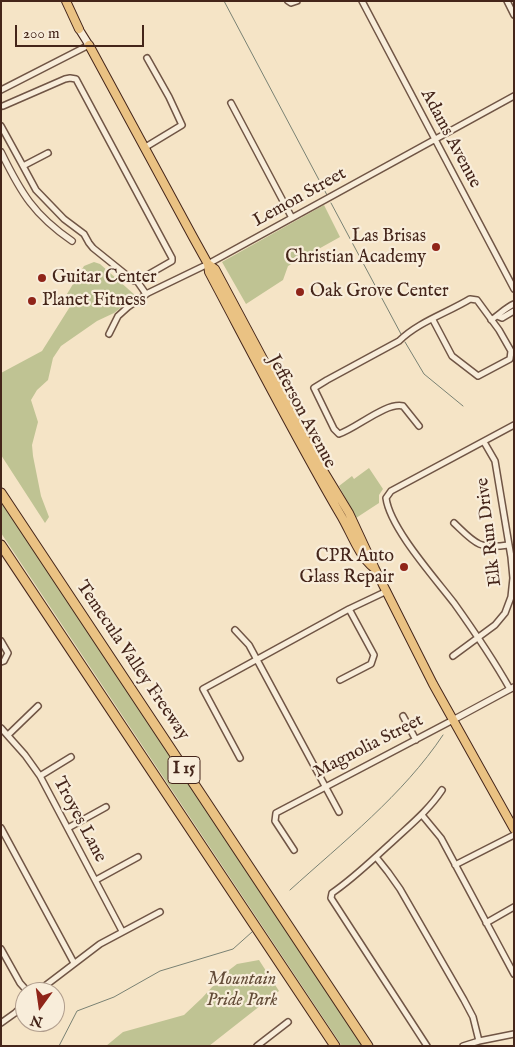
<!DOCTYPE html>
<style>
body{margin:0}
#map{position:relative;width:515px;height:1047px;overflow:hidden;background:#f5e4c6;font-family:"IM FELL English",serif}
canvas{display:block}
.frame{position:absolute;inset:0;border:2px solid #44251a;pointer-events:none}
.north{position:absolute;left:15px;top:982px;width:50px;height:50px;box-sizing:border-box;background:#f8edda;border:1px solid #b09d8d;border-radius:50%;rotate:194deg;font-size:14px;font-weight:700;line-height:20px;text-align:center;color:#44251a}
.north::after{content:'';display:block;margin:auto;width:18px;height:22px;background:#8f2418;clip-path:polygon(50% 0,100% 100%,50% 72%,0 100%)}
.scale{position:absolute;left:15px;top:25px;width:129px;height:22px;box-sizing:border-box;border:2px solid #44251a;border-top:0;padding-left:6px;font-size:15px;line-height:18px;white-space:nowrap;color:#44251a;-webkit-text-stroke:4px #f8edda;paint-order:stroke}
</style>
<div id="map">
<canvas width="515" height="1047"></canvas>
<div class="frame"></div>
<div class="north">N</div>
<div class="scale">200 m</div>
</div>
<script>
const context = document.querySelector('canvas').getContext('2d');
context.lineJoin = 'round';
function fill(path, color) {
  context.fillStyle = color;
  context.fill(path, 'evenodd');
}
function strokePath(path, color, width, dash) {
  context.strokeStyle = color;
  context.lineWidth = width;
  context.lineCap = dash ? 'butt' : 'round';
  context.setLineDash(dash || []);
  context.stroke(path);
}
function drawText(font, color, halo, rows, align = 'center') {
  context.font = font + ' "IM FELL English",serif';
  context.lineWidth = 4.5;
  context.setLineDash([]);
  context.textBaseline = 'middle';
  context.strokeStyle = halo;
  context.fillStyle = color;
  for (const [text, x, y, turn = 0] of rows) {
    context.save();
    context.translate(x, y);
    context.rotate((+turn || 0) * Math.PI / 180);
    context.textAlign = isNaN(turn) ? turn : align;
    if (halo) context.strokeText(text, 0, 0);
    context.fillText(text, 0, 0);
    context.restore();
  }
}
fill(new Path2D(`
 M324,205L340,237L288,266L283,280L246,304L222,262Z
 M94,262L100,264L136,296L114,313L97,321L61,346L53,358L48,380L37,390L31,400L38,422L32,445L33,456L41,496L49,517L45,523L1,455V373L42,351L71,305L67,294L84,266Z
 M369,468L383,489L379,495V503L356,518L339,486L352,476L354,479Z
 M1,501L363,1046H342L1,533Z
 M259,960L279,991L209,1046H106L123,1032L184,1015L202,998L224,974L237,964Z`), '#bfc393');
strokePath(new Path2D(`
 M224,1L327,195
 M331,203L401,334
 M405,342L424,374L463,406
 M290,890C343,842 403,795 443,735
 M59,1046L77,1011L114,997L160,971L233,949L252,932`), '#798173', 1);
const minor = new Path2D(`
 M288,1L291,3L297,1
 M362,1L514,289
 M507,1L514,15
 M1,90L89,45
 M231,103L292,218
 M3,106L65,79L70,78L76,79L172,258V261L137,281H134L93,248L89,243L84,234L64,219L36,190L23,166
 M1,126L23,166L48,153
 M144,148L182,125L169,97L147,58
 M137,281L146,294
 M497,316L502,318L514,311
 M491,320C499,315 505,308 514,304
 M109,334L118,316L128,307L148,293L208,264L514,96
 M419,426L403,406C386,402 357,428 339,434L334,429L314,388L327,380L399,341C418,322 447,313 470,299L477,300L499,330L511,351L510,359L478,376L452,356L433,320
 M454,523C474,542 478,550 508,545
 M235,630L249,645L339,812
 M1,641L8,653L4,661L1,662
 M453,656L495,625L505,613L511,597L513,578L511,557L495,461L484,442
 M340,680L371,664L374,655L349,609
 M510,689C493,659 474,631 454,603C434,577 390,528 386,498L391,491L514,425
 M403,716L416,740
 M1,728L25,755L40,776L122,931
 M8,735L38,706
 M240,758L203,689L349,609L387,591
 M40,776L71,757
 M422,815L441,838L514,974
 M1,828L74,963
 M68,828L106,807
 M294,850L275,821L276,813L453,720
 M376,857L388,872L400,889L464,1000L473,1017L479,1041
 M455,865L514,835
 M96,880L138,857
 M486,923L514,907
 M1,949L20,983L28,992
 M37,992L100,944L160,912
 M1,1023L15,1013L25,1003
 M257,1046L288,1022
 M427,1046L331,898L332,893C354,878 372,860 391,843C409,826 428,811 442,790
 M463,1046L479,1041L514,1034`);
const tertiary = new Path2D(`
 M1,152C21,193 34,215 72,241
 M453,720L514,687`);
const secondary = new Path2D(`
 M79,29L89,45`);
const primary = new Path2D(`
 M66,1L79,29
 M89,45L193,237L208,264L215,269L318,462L349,513L375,569L433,684L514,829
 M208,264L209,272C252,353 294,435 340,514C351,532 358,555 374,568`);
const motorway = new Path2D(`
 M1,493L368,1046
 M1,545L335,1046`);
strokePath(minor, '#705545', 8);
strokePath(tertiary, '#705545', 8);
strokePath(secondary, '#44251a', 9);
strokePath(primary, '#44251a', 10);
strokePath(motorway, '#44251a', 11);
strokePath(minor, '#f8edda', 5);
strokePath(tertiary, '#f8edda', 5.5);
strokePath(secondary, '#f8edda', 7);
strokePath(primary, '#eac283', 8);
strokePath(motorway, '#eac283', 9);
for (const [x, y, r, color] of [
 [436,247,5,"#8f2418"],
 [42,278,5,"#8f2418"],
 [300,292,5,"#8f2418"],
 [32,301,5,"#8f2418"],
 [404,567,5,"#8f2418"]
]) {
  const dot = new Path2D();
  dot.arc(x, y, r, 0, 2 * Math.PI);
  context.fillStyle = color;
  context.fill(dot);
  strokePath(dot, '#f8edda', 2);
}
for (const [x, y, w] of [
 [184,770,32]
]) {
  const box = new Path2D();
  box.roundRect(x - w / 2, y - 13.5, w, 27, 4);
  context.fillStyle = '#f8edda';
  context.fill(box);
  strokePath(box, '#44251a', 1);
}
drawText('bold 16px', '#44251a', null, [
 ["I 15",184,770]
]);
drawText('18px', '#44251a', '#f8edda', [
 ["Adams Avenue",450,139,62],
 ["Lemon Street",300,198,-29],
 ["Jefferson Avenue",301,412,62],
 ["Elk Run Drive",490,532,-97],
 ["Temecula Valley Freeway",132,661,56],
 ["Magnolia Street",369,747,-27],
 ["Troyes Lane",79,820,62]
]);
drawText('18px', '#44251a', '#f8edda', [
 ["Las Brisas",426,237,"right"],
 ["Christian Academy",426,258,"right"],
 ["Guitar Center",52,278],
 ["Oak Grove Center",310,292],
 ["Planet Fitness",42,301],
 ["CPR Auto",394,557,"right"],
 ["Glass Repair",394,578,"right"]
], 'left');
drawText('italic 18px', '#634c38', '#f8edda', [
 ["Mountain",242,980],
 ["Pride Park",242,1001]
]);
</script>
